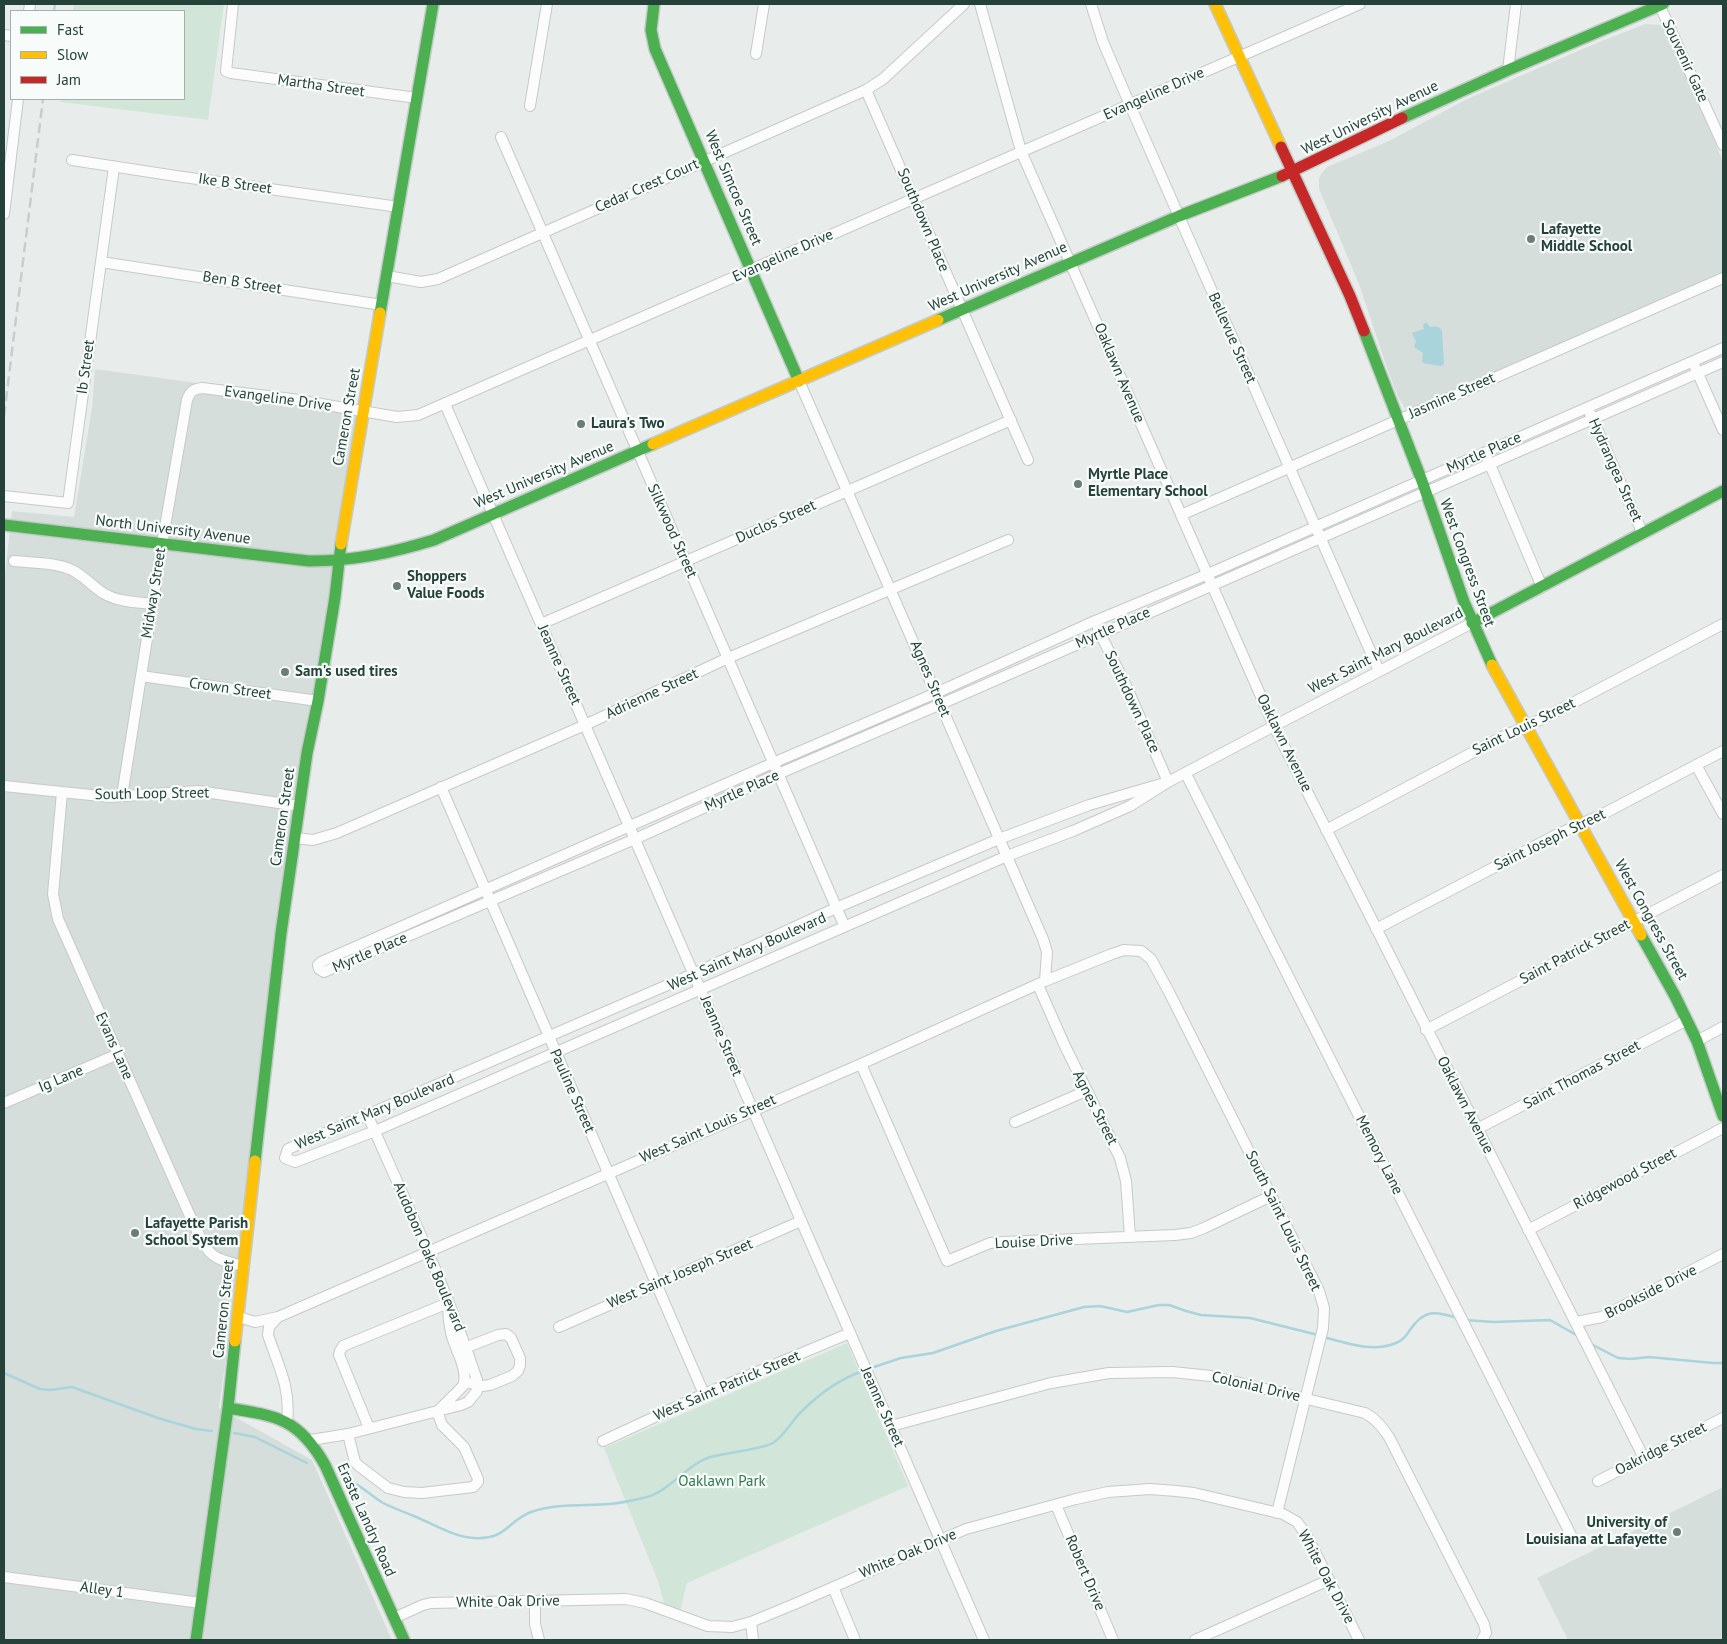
<!DOCTYPE html>
<style>
body{margin:0}
#map{position:relative;width:1727px;height:1644px;overflow:hidden;background:#e8edeb;font-family:"PT Sans",sans-serif}
canvas{display:block}
.frame{position:absolute;inset:0;border:5px solid #24423a;pointer-events:none}
.legend{position:absolute;left:10px;top:10px;width:175px;height:90px;box-sizing:border-box;background:#f7fbf9;border:1px solid #a3b1ad;margin:0;padding:6px 9px;list-style:none;font-size:15px;color:#24423a}
.legend li{display:flex;align-items:center;gap:10px;height:25px}
.legend b{width:25px;border:1px solid #a3b1ad}
</style>
<div id="map">
<canvas width="1727" height="1644"></canvas>
<div class="frame"></div>
<ul class="legend">
<li><b style="height:6px;background:#4caf50"></b>Fast</li>
<li><b style="height:6px;background:#ffc107"></b>Slow</li>
<li><b style="height:6px;background:#c62828"></b>Jam</li>
</ul>
</div>
<script>
const context = document.querySelector('canvas').getContext('2d');
context.lineJoin = 'round';
function fill(path, color) {
  context.fillStyle = color;
  context.fill(path, 'evenodd');
}
function strokePath(path, color, width, dash) {
  context.strokeStyle = color;
  context.lineWidth = width;
  context.lineCap = dash ? 'butt' : 'round';
  context.setLineDash(dash || []);
  context.stroke(path);
}
function drawText(font, color, halo, rows, align = 'center') {
  context.font = font + ' "PT Sans",sans-serif';
  context.lineWidth = 4.5;
  context.setLineDash([]);
  context.textBaseline = 'middle';
  context.strokeStyle = halo;
  context.fillStyle = color;
  for (const [text, x, y, turn = 0] of rows) {
    context.save();
    context.translate(x, y);
    context.rotate((+turn || 0) * Math.PI / 180);
    context.textAlign = isNaN(turn) ? turn : align;
    if (halo) context.strokeText(text, 0, 0);
    context.fillText(text, 0, 0);
    context.restore();
  }
}
fill(new Path2D(`
 M1645,24L1660,25L1665,27L1679,55L1723,162V273L1409,411L1406,410L1398,397L1386,365L1359,284L1319,189V178L1322,173L1327,167L1389,141L1467,99L1599,42Z
 M95,369L357,405L219,1408L312,1460L392,1640H4V584L12,511L74,517L92,408Z
 M1723,1487V1640H1568L1537,1578Z`), '#d6dedb');
fill(new Path2D(`
 M74,4H224L208,120L61,102V99H184V11H73Z
 M847,1343L908,1486L687,1583L680,1611L665,1607L658,1581L604,1448Z`), '#d1e6d8');
fill(new Path2D(`
 M1426,322L1430,327C1436,326 1439,326 1442,331L1444,364L1441,366L1423,363L1422,361L1423,353L1414,347L1416,341L1412,333L1424,329L1423,325Z`), '#a9d4db');
strokePath(new Path2D(`
 M1465,1320L1494,1322L1550,1320L1578,1336
 M1323,1337C1347,1343 1372,1353 1396,1343C1403,1340 1406,1336 1410,1330C1424,1309 1435,1311 1458,1318
 M1591,1344L1618,1358L1631,1359L1649,1357L1713,1363H1723
 M868,1369L901,1358L933,1353L996,1331L1084,1307L1100,1306L1127,1312L1159,1305H1169L1186,1311L1201,1315L1250,1318L1318,1335
 M4,1373L40,1389L50,1390L72,1387L158,1418L196,1429L212,1431
 M234,1433L255,1437L307,1463
 M348,1480C361,1485 371,1496 383,1503C393,1508 404,1512 414,1516C433,1524 454,1537 474,1538C507,1540 507,1521 531,1512C556,1503 584,1506 610,1504C622,1503 635,1500 647,1497C671,1490 686,1465 710,1457C725,1453 763,1449 773,1443C785,1435 791,1422 801,1412C819,1394 839,1379 863,1371`), '#a9d4db', 2.5);
const street = new Path2D(`
 M233,4L226,71L231,73L417,98
 M980,4L1021,151L1274,726L1644,1458
 M1091,4L1103,42L1130,105L1379,671
 M1659,4L1723,145
 M29,11L30,4
 M4,35L11,36
 M756,54L764,4
 M1508,70L1516,4
 M866,90L1028,460
 M530,106L547,4
 M501,137L844,925
 M72,160L176,176L399,207
 M4,214L18,99
 M101,262L382,305
 M387,276L421,282L438,279L866,90L883,79L964,4
 M1723,348L1208,574L1095,621L936,693L773,763L321,962L318,965L319,969L324,972L635,839L778,774L941,704L1723,362
 M1695,367L1723,430
 M799,381L1043,939L1047,952L1045,981
 M445,404L984,1640
 M1590,413L1642,532
 M1488,460L1542,587
 M4,496L68,503L114,167
 M1181,515L1723,278
 M14,561C32,563 55,562 72,570C84,576 92,586 103,593C118,602 136,602 153,604
 M541,624L1011,420
 M1098,629L1128,690L1168,782
 M141,676L318,701
 M1696,765L1723,814
 M1186,774L1571,1535
 M1168,782L1089,805L999,839L836,908L693,974L288,1149L285,1158L295,1162L375,1131L1007,856L1073,831L1130,806L1168,782L1274,726L1472,623
 M4,786L110,797L198,791L299,806
 M441,787L704,1394
 M62,792L53,894L58,919L194,1225C210,1256 209,1258 244,1266
 M122,796L162,544L187,400C190,391 194,389 202,388L292,399L397,417L418,415L1360,4
 M1326,830L1502,737L1544,718L1723,624
 M295,838L313,840L337,833L585,725L728,658L1008,540
 M1376,929L1558,834L1601,815L1723,751
 M1038,985L1064,1044L1120,1158L1126,1181L1130,1237
 M1426,1030L1723,875
 M1697,1041L1723,1027
 M861,1064L947,1261L990,1243L1002,1242L1175,1235L1191,1233L1204,1228L1271,1196
 M4,1103L118,1054
 M1015,1122L1086,1091
 M1477,1129L1687,1020
 M1528,1230L1723,1128
 M239,1317L255,1322L278,1317L861,1064L1045,981L1112,954L1124,950L1141,951L1151,959L1169,992L1319,1291L1324,1308L1323,1328L1277,1513
 M277,1318L269,1327L268,1335C278,1365 291,1388 287,1421
 M1576,1322L1602,1317L1723,1254
 M559,1327L801,1221
 M457,1351L498,1335L506,1334L511,1338L520,1358V1365L518,1371L512,1376L490,1385L482,1386L465,1382
 M438,1411L463,1386C469,1370 455,1349 451,1333C449,1324 448,1315 448,1306
 M891,1426L1051,1383L1109,1373L1172,1372L1211,1376L1365,1413C1376,1419 1382,1427 1389,1437L1484,1624L1486,1633L1482,1640
 M369,1428L339,1355L340,1351L343,1346L448,1303
 M348,1434L355,1462L359,1466L388,1488L404,1492L422,1493L473,1487L478,1482V1479L464,1447L442,1425L437,1411
 M311,1440L348,1434L461,1405L468,1402L477,1391V1380C447,1289 406,1202 367,1114
 M603,1441L704,1394L850,1333
 M1598,1481L1723,1418
 M1056,1505L1113,1640
 M4,1577L201,1603
 M833,1587L855,1640
 M535,1601V1624L539,1640
 M394,1618L423,1605L431,1603L626,1599L645,1603L708,1626L732,1627L751,1622L797,1603L966,1529L1076,1499L1108,1492L1150,1489L1176,1491L1194,1493L1283,1514L1297,1522L1307,1536L1359,1640
 M751,1622L753,1640
 M1195,1640L1329,1580`);
const fast = new Path2D(`
 M654,4L651,30L655,49L799,381
 M1402,118L1508,70L1663,4
 M380,313L433,4
 M938,320L1179,216L1282,176
 M1364,331L1422,481L1464,602L1492,665
 M4,525L309,561C354,561 391,553 434,540L653,444
 M1472,623L1723,491
 M1641,935L1675,996L1697,1041L1723,1116
 M255,1161L281,933L307,753L318,701L335,597L341,544
 M228,1408C278,1416 299,1419 325,1465L404,1640
 M196,1640L228,1408L235,1341`);
const slow = new Path2D(`
 M1215,4L1281,147
 M653,444L938,320
 M341,544L380,313
 M1492,665L1641,935
 M235,1341L255,1161`);
const jam = new Path2D(`
 M1281,147L1350,296L1364,331
 M1282,176L1402,118`);
strokePath(street, '#c5cac8', 12);
strokePath(fast, '#c3cbc8', 14);
strokePath(slow, '#c3cbc8', 14);
strokePath(jam, '#c3cbc8', 14);
strokePath(street, '#fcfcfc', 10);
strokePath(fast, '#4caf50', 11);
strokePath(slow, '#ffc107', 11);
strokePath(jam, '#c62828', 11);
strokePath(new Path2D(`
 M54,11L55,4
 M4,416L43,99`), '#c9cdcc', 2.5, [10, 5]);
for (const [x, y, r, color] of [
 [1531,239,5,"#697e78"],
 [581,424,5,"#697e78"],
 [1078,484,5,"#697e78"],
 [397,586,5,"#697e78"],
 [285,672,5,"#697e78"],
 [135,1233,5,"#697e78"],
 [1677,1532,5,"#697e78"]
]) {
  const dot = new Path2D();
  dot.arc(x, y, r, 0, 2 * Math.PI);
  context.fillStyle = color;
  context.fill(dot);
  strokePath(dot, '#f7fbf9', 2);
}
drawText('15px', '#24423a', '#f7fbf9', [
 ["Souvenir Gate",1685,61,65],
 ["Martha Street",321,86,8],
 ["Evangeline Drive",1154,94,-24],
 ["West University Avenue",1370,118,-26],
 ["Ike B Street",235,184,8],
 ["Cedar Crest Court",647,186,-24],
 ["West Simcoe Street",733,188,67],
 ["Southdown Place",923,220,67],
 ["Evangeline Drive",783,256,-24],
 ["West University Avenue",998,277,-24],
 ["Ben B Street",242,283,9],
 ["Bellevue Street",1232,338,66],
 ["Ib Street",86,367,-82],
 ["Oaklawn Avenue",1119,373,67],
 ["Jasmine Street",1452,396,-24],
 ["Evangeline Drive",278,399,8],
 ["Cameron Street",347,417,-80],
 ["Myrtle Place",1484,453,-24],
 ["Hydrangea Street",1615,470,66],
 ["West University Avenue",544,475,-23],
 ["Duclos Street",776,522,-24],
 ["North University Avenue",173,530,7],
 ["Silkwood Street",672,531,66],
 ["West Congress Street",1467,563,70],
 ["Midway Street",154,593,-81],
 ["Myrtle Place",1113,628,-24],
 ["West Saint Mary Boulevard",1386,651,-27],
 ["Jeanne Street",559,665,66],
 ["Agnes Street",930,679,67],
 ["Crown Street",230,689,8],
 ["Adrienne Street",652,694,-25],
 ["Southdown Place",1132,702,65],
 ["Saint Louis Street",1524,727,-26],
 ["Oaklawn Avenue",1284,743,64],
 ["Myrtle Place",742,791,-24],
 ["South Loop Street",152,794,-1],
 ["Cameron Street",283,817,-82],
 ["Saint Joseph Street",1550,840,-26],
 ["West Congress Street",1651,920,61],
 ["West Saint Mary Boulevard",747,952,-24],
 ["Saint Patrick Street",1575,952,-28],
 ["Myrtle Place",370,953,-23],
 ["Jeanne Street",721,1036,67],
 ["Evans Lane",114,1046,66],
 ["Saint Thomas Street",1582,1075,-28],
 ["Ig Lane",61,1079,-23],
 ["Pauline Street",572,1091,66],
 ["Oaklawn Avenue",1465,1105,63],
 ["Agnes Street",1095,1108,63],
 ["West Saint Mary Boulevard",375,1112,-23],
 ["West Saint Louis Street",708,1129,-24],
 ["Memory Lane",1379,1155,63],
 ["Ridgewood Street",1625,1179,-28],
 ["South Saint Louis Street",1283,1221,64],
 ["Louise Drive",1034,1242,-3],
 ["Audobon Oaks Boulevard",429,1257,67],
 ["West Saint Joseph Street",680,1274,-23],
 ["Brookside Drive",1651,1292,-27],
 ["Cameron Street",224,1309,-84],
 ["West Saint Patrick Street",727,1386,-23],
 ["Colonial Drive",1256,1387,13],
 ["Jeanne Street",882,1407,66],
 ["Oakridge Street",1661,1449,-27],
 ["Eraste Landry Road",366,1520,66],
 ["White Oak Drive",908,1554,-23],
 ["Robert Drive",1085,1573,67],
 ["White Oak Drive",1326,1577,62],
 ["Alley 1",102,1590,8],
 ["White Oak Drive",508,1602,-1]
]);
drawText('bold 15px', '#24423a', '#f7fbf9', [
 ["Lafayette",1541,230],
 ["Middle School",1541,247],
 ["Laura's Two",591,424],
 ["Myrtle Place",1088,475],
 ["Elementary School",1088,492],
 ["Shoppers",407,577],
 ["Value Foods",407,594],
 ["Sam's used tires",295,672],
 ["Lafayette Parish",145,1224],
 ["School System",145,1241],
 ["University of",1667,1523,"right"],
 ["Louisiana at Lafayette",1667,1540,"right"]
], 'left');
drawText('15px', '#2d7a4b', '#f7fbf9', [
 ["Oaklawn Park",722,1482]
]);
</script>
